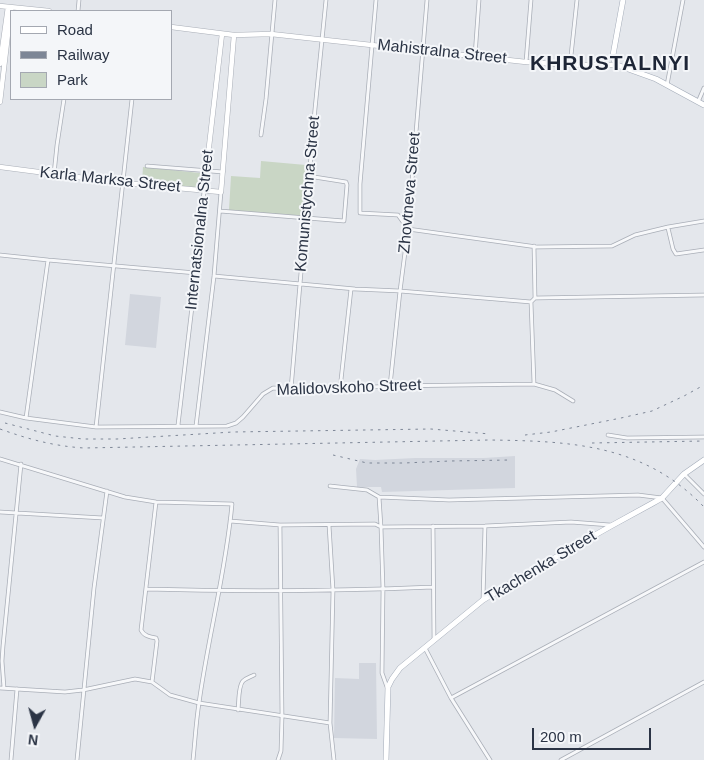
<!DOCTYPE html>
<style>
body{margin:0}
#map{position:relative;width:704px;height:760px;overflow:hidden;background:#e4e7ec;font-family:Arial,sans-serif}
canvas{display:block}
.legend{position:absolute;left:10px;top:10px;width:162px;height:90px;box-sizing:border-box;background:#f4f6f9;border:1px solid #a4a8b1;margin:0;padding:6px 9px;list-style:none;font-size:15px;color:#2b3445}
.legend li{display:flex;align-items:center;gap:10px;height:25px}
.legend b{width:25px;border:1px solid #a4a8b1}
.north{position:absolute;left:10px;top:700px;width:50px;height:50px;-webkit-text-stroke:4px #f4f6f9;paint-order:stroke;rotate:187deg;font-size:14px;font-weight:700;line-height:20px;text-align:center;color:#2b3445}
.north::after{content:'';display:block;margin:auto;width:18px;height:22px;background:#2b3445;clip-path:polygon(50% 0,100% 100%,50% 72%,0 100%)}
.scale{position:absolute;left:532px;top:728px;width:119px;height:22px;box-sizing:border-box;border:2px solid #2b3445;border-top:0;padding-left:6px;font-size:15px;line-height:18px;white-space:nowrap;color:#2b3445;-webkit-text-stroke:4px #f4f6f9;paint-order:stroke}
</style>
<div id="map">
<canvas width="704" height="760"></canvas>
<ul class="legend">
<li><b style="height:6px;background:#fff"></b>Road</li>
<li><b style="height:6px;background:#7d8696"></b>Railway</li>
<li><b style="height:14px;background:#c9d6c5"></b>Park</li>
</ul>
<div class="north">N</div>
<div class="scale">200 m</div>
</div>
<script>
const context = document.querySelector('canvas').getContext('2d');
context.lineJoin = 'round';
function fill(path, color) {
  context.fillStyle = color;
  context.fill(path, 'evenodd');
}
function strokePath(path, color, width, dash) {
  context.strokeStyle = color;
  context.lineWidth = width;
  context.lineCap = dash ? 'butt' : 'round';
  context.setLineDash(dash || []);
  context.stroke(path);
}
function drawText(font, color, halo, rows, align = 'center') {
  context.font = font + ' Arial,sans-serif';
  context.lineWidth = 4;
  context.setLineDash([]);
  context.textBaseline = 'middle';
  context.strokeStyle = halo;
  context.fillStyle = color;
  for (const [text, x, y, turn = 0] of rows) {
    context.save();
    context.translate(x, y);
    context.rotate((+turn || 0) * Math.PI / 180);
    context.textAlign = isNaN(turn) ? turn : align;
    if (halo) context.strokeText(text, 0, 0);
    context.fillText(text, 0, 0);
    context.restore();
  }
}
fill(new Path2D(`
 M130,294L161,297L156,348L125,345Z
 M515,456V488L382,492L381,487H357L356,469L360,459L375,460L415,458H484Z
 M359,663H376L377,739L334,738L335,678L359,679Z`), '#d2d6de');
fill(new Path2D(`
 M261,161L306,165L302,217L229,210L231,176L260,178Z
 M143,167L200,173L199,188L142,182Z`), '#c9d6c5');
const street = new Path2D(`
 M376,0L360,184V213L398,215L408,229L537,247L612,246L635,235L668,227L704,221
 M78,11L79,0
 M475,56L479,0
 M526,62L531,0
 M570,65L577,0
 M667,85L683,0
 M698,102L704,88
 M261,135L266,99L275,0
 M147,166L223,172
 M54,174L57,145L64,99
 M220,211L344,221L347,185L346,182L308,176
 M668,228L673,249L676,254L704,250
 M0,255L48,260L196,273
 M214,276L355,289L400,291L531,302
 M535,298L704,295
 M534,384L531,302L535,298L534,246
 M390,386L400,291L408,229L427,0
 M291,389L315,109L326,0
 M340,389L351,289
 M0,412L26,418L96,427L227,426L236,423L243,417L263,394L273,388L340,389L390,386L534,384L555,390L573,401
 M26,418L48,260
 M178,425L196,273L204,191
 M196,426L214,276L221,192
 M96,427L132,99
 M608,435L627,438L704,437
 M0,459L125,497L156,502L232,504C226,571 208,637 199,703C196,722 195,741 193,760
 M684,474L704,494
 M330,486L367,490L379,497L449,500L638,495L662,498L704,547
 M379,497L381,527L383,589L382,673L387,687
 M0,512L103,518
 M230,521L280,525L375,524L381,527L485,526L571,522L610,525
 M329,525L333,590L330,723L334,760
 M433,526L434,640
 M146,589C242,592 338,591 433,587
 M483,599L485,526
 M425,648L451,698L490,760
 M152,682L157,641L156,638C150,637 144,636 141,630L156,502
 M0,688L65,692L83,690L135,679L152,682L170,695L199,703L330,723
 M4,688L2,661L3,646L21,464
 M451,698L704,562
 M238,710C239,703 238,686 243,681C246,678 250,677 254,675
 M11,760L17,689
 M77,760L94,588L107,491
 M278,760L281,751L282,717L280,525
 M561,760L704,682`);
const secondary = new Path2D(`
 M0,6L49,11
 M171,27L234,35L271,34L526,62L570,65H617
 M0,64L8,7
 M0,102L11,8
 M0,167L123,183L221,192L234,35
 M204,190L222,34`);
const primary = new Path2D(`
 M623,0L613,55L614,60L617,65L656,79L704,105
 M386,760L388,687L392,679L400,668L483,600L526,574L611,526L653,503L662,498L684,474L704,460`);
strokePath(street, '#a9aeb7', 4.5);
strokePath(secondary, '#a9aeb7', 5.5);
strokePath(primary, '#a3abb8', 6);
strokePath(street, '#f7f8fa', 3);
strokePath(secondary, '#fff', 4.5);
strokePath(primary, '#fff', 5);
strokePath(new Path2D(`
 M5,423L55,436L83,439H117L233,432L431,429L490,434
 M0,429C28,439 53,446 84,448L489,440C570,441 644,444 704,507
 M525,435L551,432L621,418L652,411L684,396L704,385
 M592,443L704,441
 M333,455L367,463H404L450,461L510,460`), '#7d8696', 1, [2.5, 5]);
drawText('16px', '#2b3445', '#f4f6f9', [
 ["Mahistralna Street",442,52,6],
 ["Karla Marksa Street",110,180,6],
 ["Zhovtneva Street",410,193,-85],
 ["Komunistychna Street",308,194,-85],
 ["Internatsionalna Street",200,230,-84],
 ["Malidovskoho Street",349,388,-2],
 ["Tkachenka Street",541,567,-31]
]);
context.letterSpacing = '1px';
drawText('bold 21px', '#1d2536', '#f4f6f9', [
 ["KHRUSTALNYI",610,64]
]);
context.letterSpacing = '0px';
</script>
